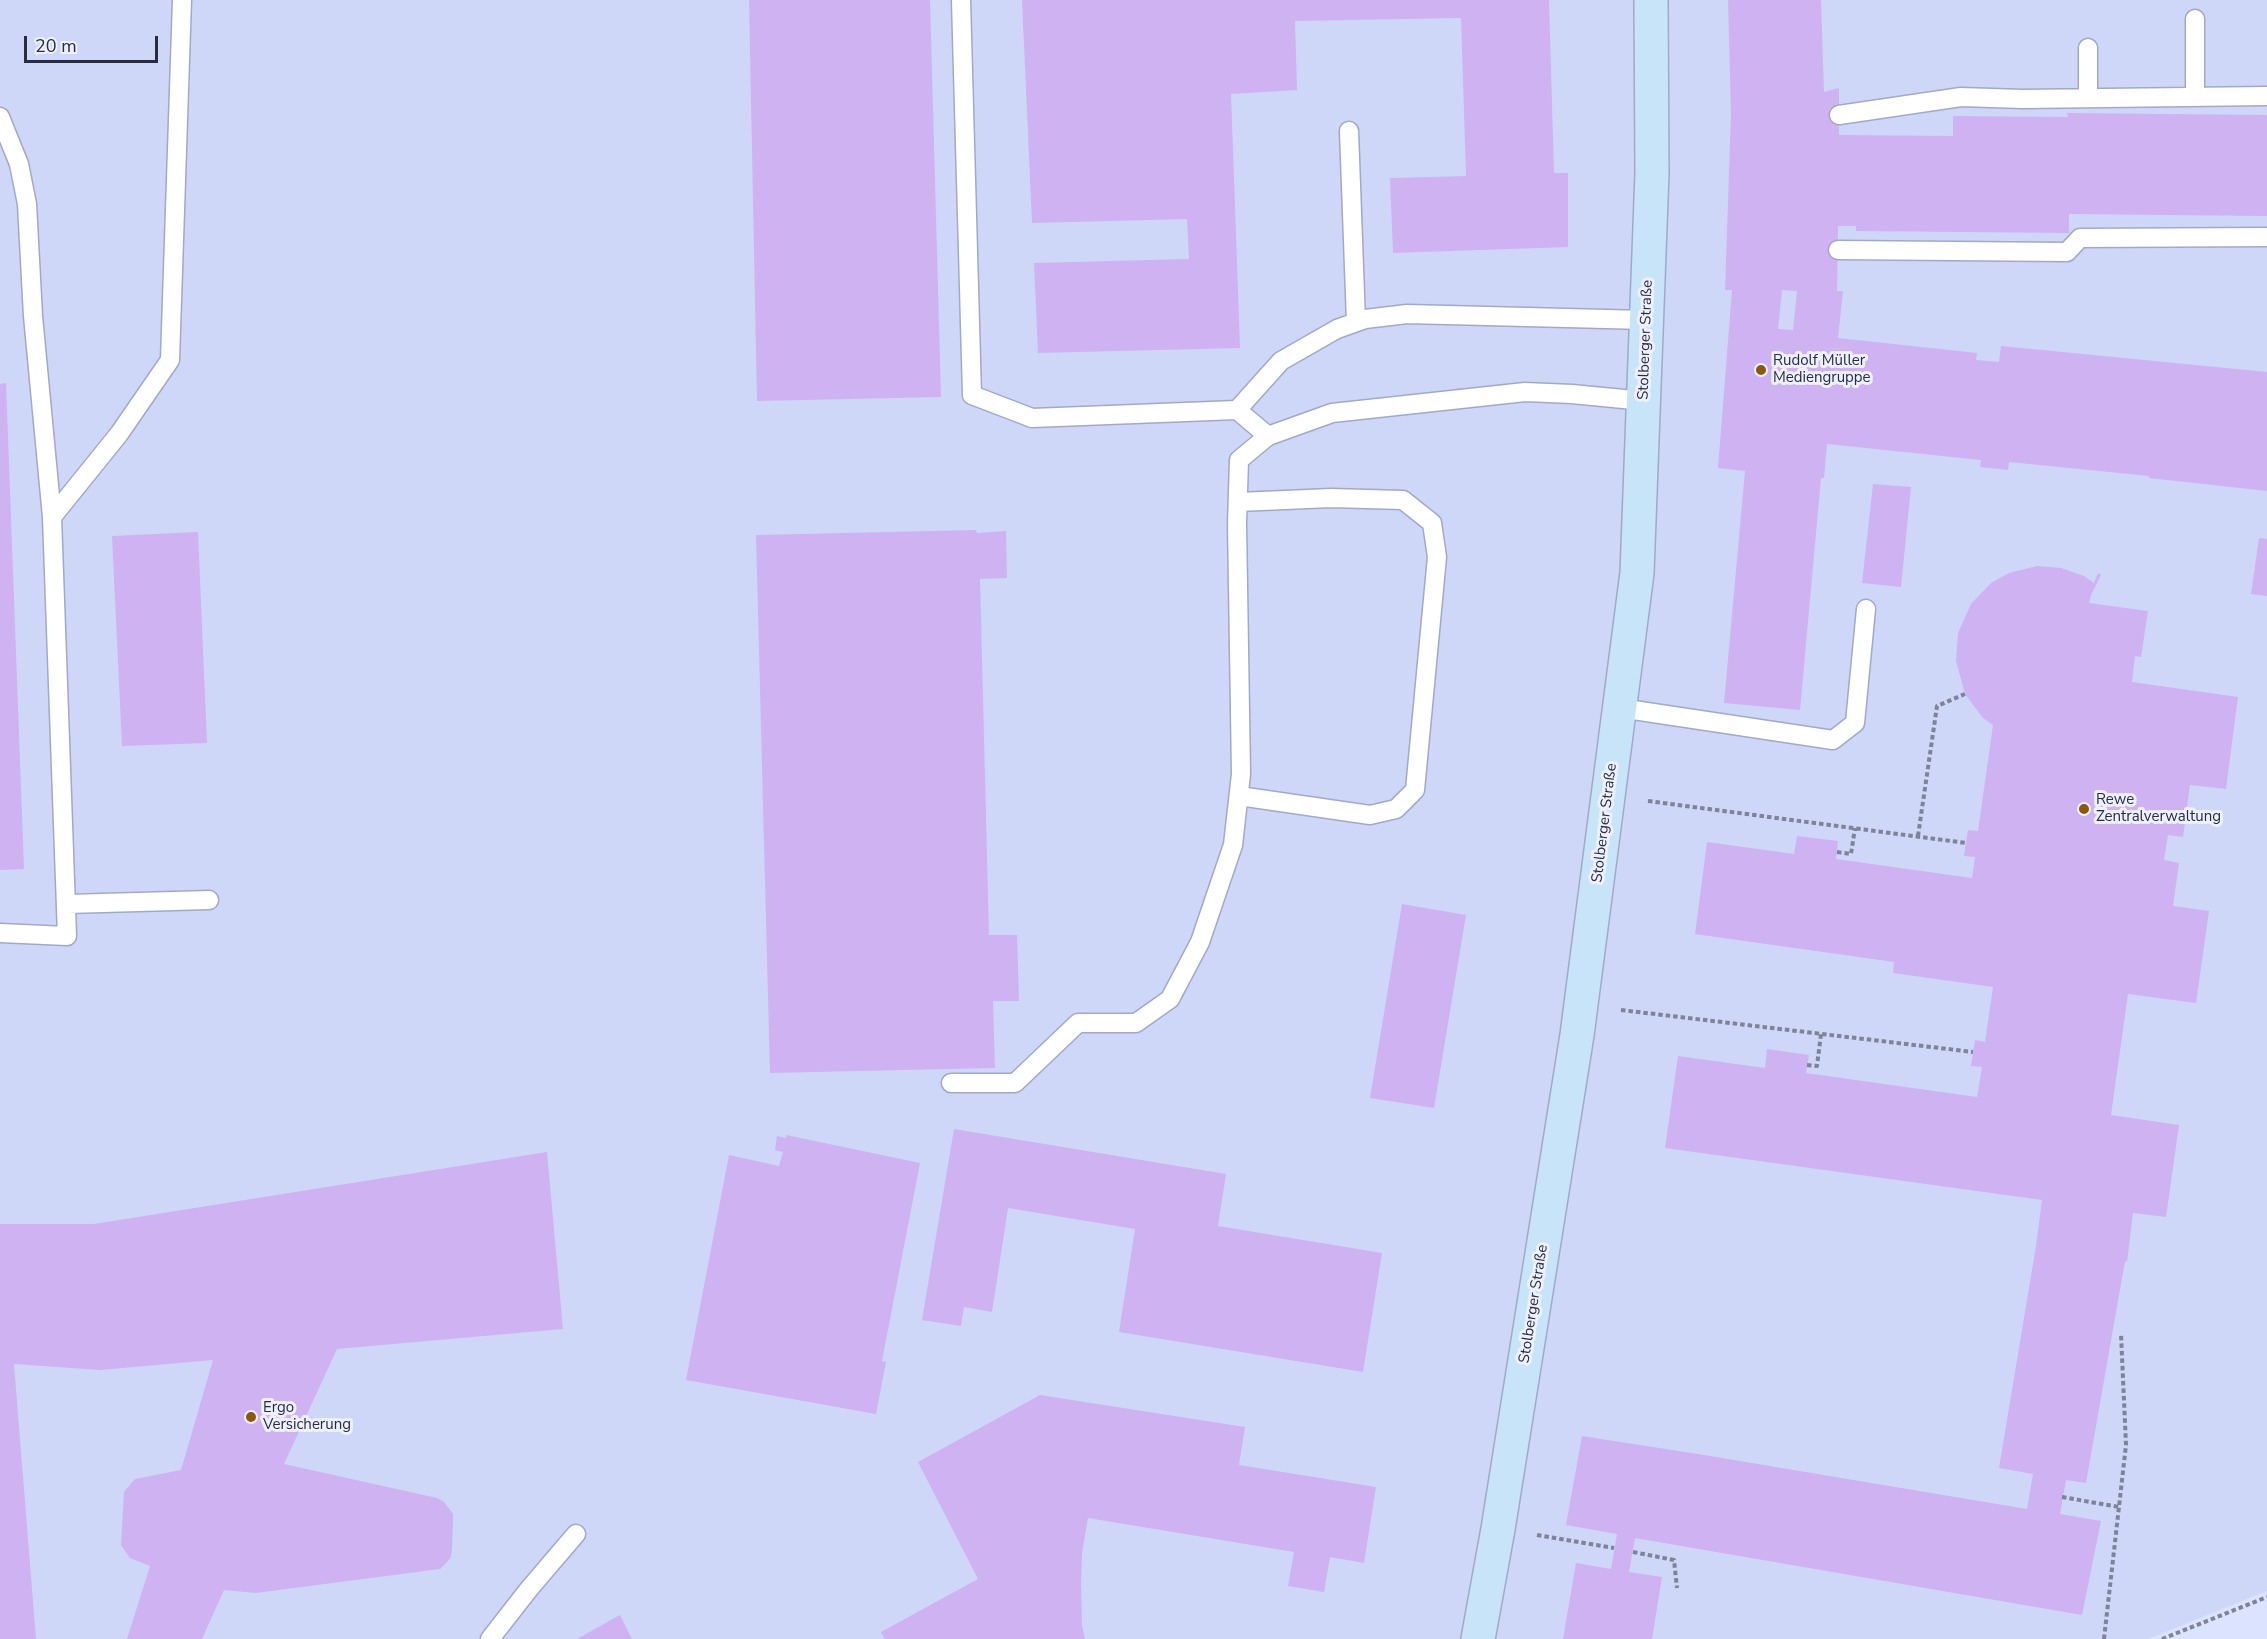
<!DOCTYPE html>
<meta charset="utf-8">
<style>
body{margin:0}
#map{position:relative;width:2267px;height:1639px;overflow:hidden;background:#dbe3ff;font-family:"Nunito Sans",sans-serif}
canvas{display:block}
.scale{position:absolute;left:24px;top:36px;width:134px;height:27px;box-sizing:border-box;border:3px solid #292c3a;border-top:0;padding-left:8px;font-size:18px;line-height:21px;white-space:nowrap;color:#292c3a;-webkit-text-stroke:4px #edf0ff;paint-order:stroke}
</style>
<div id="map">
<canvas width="2267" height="1639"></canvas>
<div class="scale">20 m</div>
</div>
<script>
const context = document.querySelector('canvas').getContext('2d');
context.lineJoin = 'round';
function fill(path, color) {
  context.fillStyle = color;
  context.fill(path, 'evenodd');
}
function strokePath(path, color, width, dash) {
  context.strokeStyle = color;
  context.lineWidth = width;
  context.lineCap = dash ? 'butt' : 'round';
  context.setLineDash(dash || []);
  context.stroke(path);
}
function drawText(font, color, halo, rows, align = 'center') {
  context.font = font + ' "Nunito Sans",sans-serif';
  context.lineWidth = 6;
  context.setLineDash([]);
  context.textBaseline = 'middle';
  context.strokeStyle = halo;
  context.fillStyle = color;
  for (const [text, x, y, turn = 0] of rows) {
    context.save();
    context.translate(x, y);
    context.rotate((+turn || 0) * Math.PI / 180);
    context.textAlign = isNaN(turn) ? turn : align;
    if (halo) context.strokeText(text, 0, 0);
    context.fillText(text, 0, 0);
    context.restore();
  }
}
fill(new Path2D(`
 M0,0H2267V1591L2148,1639H0Z`), '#ced7f8');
fill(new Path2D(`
 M749,0H930L941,397L757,401Z
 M1022,0H1549L1554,173H1568V247L1393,253L1390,178L1466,176L1461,18L1295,21L1297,90L1231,94L1240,348L1038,353L1034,263L1189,259L1187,219L1032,223Z
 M1728,0H1821L1824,92L1839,88V135L1953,136V116L2068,117L2067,113L2267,115V216L2069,214V233L1856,231V226H1838L1837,291H1843L1838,338L1977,353L1976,360L1999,362L2001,346L2267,372V491L2149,478V476L2009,462L2008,470L1980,467L1981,460L1827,444L1824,478H1821L1800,710L1724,703L1745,471L1718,468L1732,290H1725L1731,114ZM1782,290L1797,291L1793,330L1778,329Z
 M6,383L24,869L0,870V384Z
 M1873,484L1911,487L1901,587L1862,583Z
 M976,530L977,533L1006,531L1007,578L980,579L989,935H1017L1019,1001H993L995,1068L770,1073L756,535Z
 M198,532L207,743L122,746L112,536Z
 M2259,538L2267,539V596L2251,594Z
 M2037,566L2061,568L2084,576L2094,583L2098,573L2101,575L2091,595L2089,603L2148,611L2141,657L2135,656L2132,682L2238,697L2226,789L2190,785L2183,837L2168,835L2164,860L2179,863L2173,906L2209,911L2196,1003L2128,994L2111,1115L2179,1125L2166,1217L2133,1213L2127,1262L2125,1261L2086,1483L2066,1480L2060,1514L2101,1521L2082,1615L1635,1538L1629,1572L1662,1577L1652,1639H1563L1576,1563L1611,1569L1617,1534L1566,1525L1582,1436L1698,1454L2027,1509L2033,1474L1999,1468L2036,1246L2042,1200L1665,1148L1678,1056L1765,1068L1767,1049L1809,1055L1806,1073L1977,1097L1982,1067L1971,1066L1975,1040L1985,1042L1993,987L1893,973L1894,962L1695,934L1707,842L1794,854L1797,836L1838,841L1836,859L1972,878L1975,857L1964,856L1968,830L1978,831L1993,725L1983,718L1965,694L1956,661L1958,633L1971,604L1991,583L2009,573Z
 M1402,904L1466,915L1434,1108L1370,1098Z
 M954,1129L1226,1174L1218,1226L1382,1253L1363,1372L1119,1332L1135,1229L1008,1208L992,1312L964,1307L961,1326L922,1320Z
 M786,1135L920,1163L882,1361L886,1362L876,1414L686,1380L729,1155L779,1166L783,1152L775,1150L777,1136L786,1138Z
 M547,1152L563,1329L337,1349L284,1464L437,1498L444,1502L453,1514V1522L452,1549L451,1557L446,1563L440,1569L432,1570L256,1593L224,1590L202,1639H127L150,1566L130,1558L121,1545L124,1492L135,1479L181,1470L213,1360L100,1370L14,1364L36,1639H0V1224H94Z
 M1040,1395L1245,1427L1239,1465L1376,1487L1364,1563L1330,1557L1324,1592L1288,1586L1294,1552L1088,1518L1082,1553L1081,1585L1082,1626L1085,1639H885L881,1632L978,1579L918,1462Z
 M620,1615L632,1639H577Z`), '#cfb2f1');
const lane = new Path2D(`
 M961,0L972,395L1032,418L1237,410L1268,436
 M2195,19V97
 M2088,98V48
 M1839,115L1961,97L2023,99L2267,96
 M0,117L19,164L27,204L33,316L52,517L67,936L0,933
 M1349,131L1356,322
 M1838,250L2067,252L2080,238L2267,237
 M1237,410L1281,361L1337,329L1365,319L1407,314L1646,320
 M1238,502L1331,498L1403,500L1432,523L1437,557L1415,790L1396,809L1370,815L1239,796
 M52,517L119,434L170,360L182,0
 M1620,708L1833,740L1855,723L1866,609
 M67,904L209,900
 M951,1083H1015L1078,1023H1136L1170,999L1200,942L1233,845L1241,774L1237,523L1239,460L1268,436L1332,413L1525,392L1572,394L1644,401
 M490,1639L529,1589L576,1534`);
const secondary = new Path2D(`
 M1478,1639L1498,1529L1577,1035L1637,573L1652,173L1651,0`);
strokePath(lane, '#a0a9ca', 21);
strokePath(secondary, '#a0a9ca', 36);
strokePath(new Path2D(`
 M1648,801L1966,843
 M1918,836L1937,706L1965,694
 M1837,852L1851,854L1855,828
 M1621,1010L1973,1052
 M1807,1065L1817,1066L1821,1034
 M2062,1497L2119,1507
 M1537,1535L1614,1548
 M1633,1552L1674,1560L1677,1588
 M2104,1639L2126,1445L2121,1334
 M2162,1639L2267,1597`), '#7e8398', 4, [4.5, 3]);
strokePath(lane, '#fff', 18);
strokePath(secondary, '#c7e4f8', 33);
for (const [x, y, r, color] of [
 [1761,370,6,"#8b5a01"],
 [2084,809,6,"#8b5a01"],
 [251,1417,6,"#8b5a01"]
]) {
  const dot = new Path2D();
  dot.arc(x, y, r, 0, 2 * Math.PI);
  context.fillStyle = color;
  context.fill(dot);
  strokePath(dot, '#edf0ff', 2);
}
drawText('15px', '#292c3a', '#edf0ff', [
 ["Stolberger Straße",1646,340,-88],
 ["Stolberger Straße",1605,823,-83],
 ["Stolberger Straße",1534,1304,-81]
]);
drawText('15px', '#292c3a', '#edf0ff', [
 ["Rudolf Müller",1773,361],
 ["Mediengruppe",1773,378],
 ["Rewe",2096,800],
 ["Zentralverwaltung",2096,817],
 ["Ergo",263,1408],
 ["Versicherung",263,1425]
], 'left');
</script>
